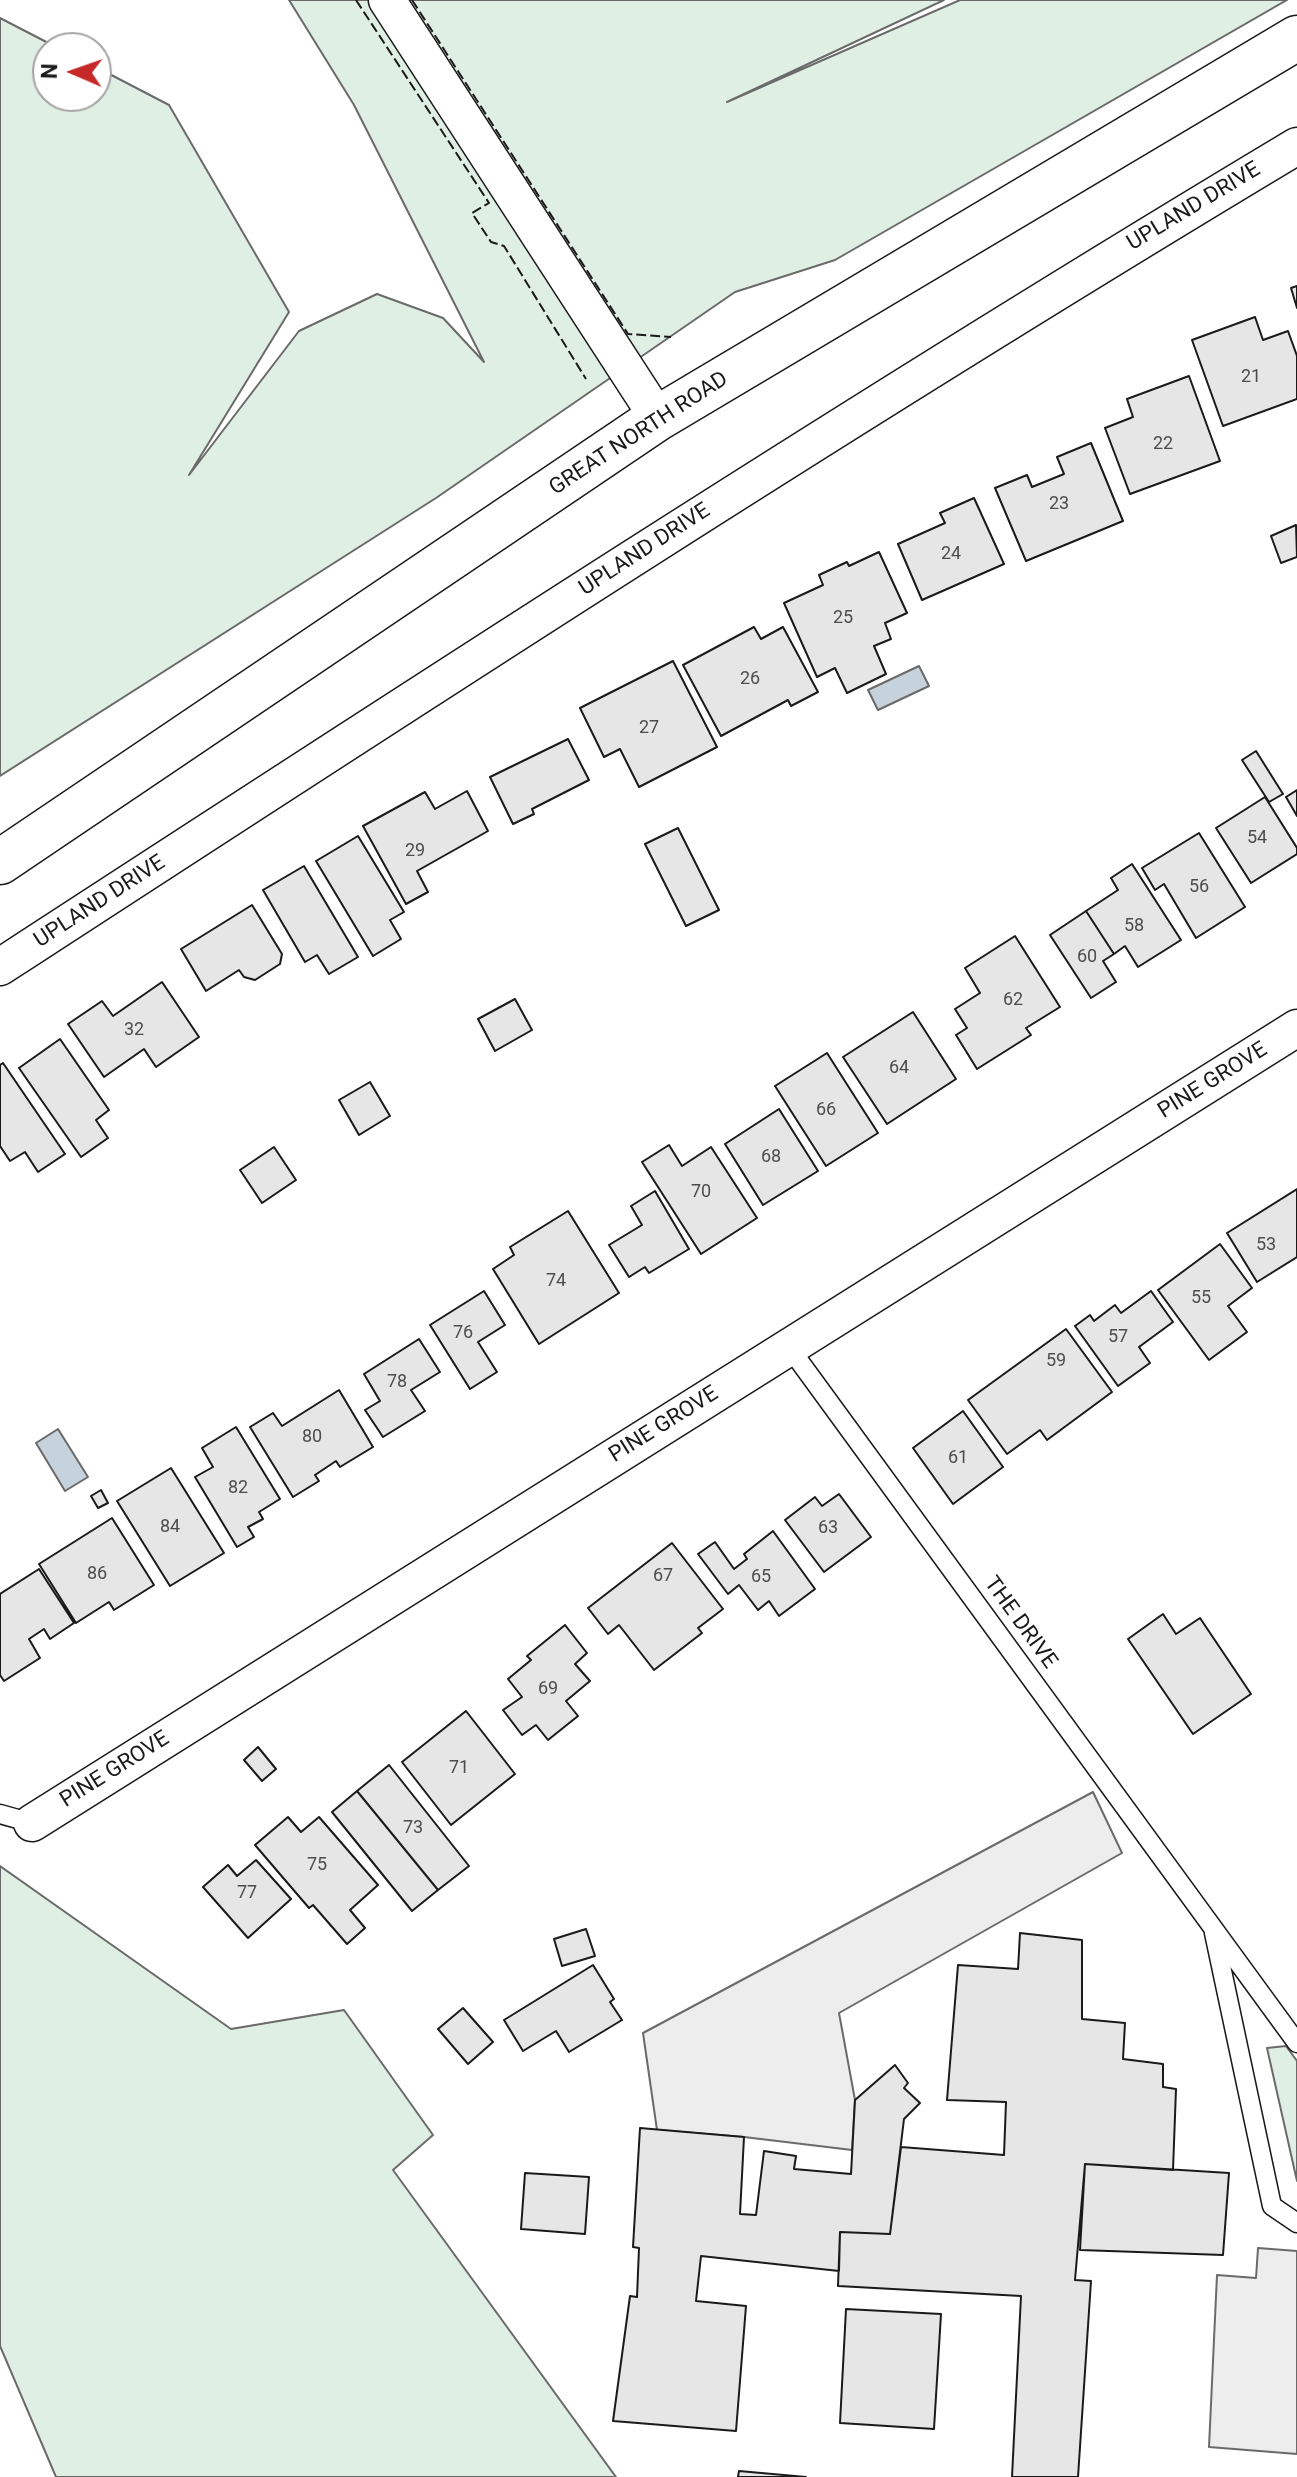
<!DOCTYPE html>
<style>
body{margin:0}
#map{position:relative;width:1297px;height:2477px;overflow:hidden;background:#fff;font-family:Roboto,sans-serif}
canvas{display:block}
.north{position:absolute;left:32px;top:32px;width:80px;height:80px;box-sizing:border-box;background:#fff;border:2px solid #a3a3a3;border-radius:50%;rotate:272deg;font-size:22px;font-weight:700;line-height:32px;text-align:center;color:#1a1a1a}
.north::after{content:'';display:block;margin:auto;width:28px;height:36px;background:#c62828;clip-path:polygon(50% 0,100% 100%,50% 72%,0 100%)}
</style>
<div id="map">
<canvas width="1297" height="2477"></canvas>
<div class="north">N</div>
</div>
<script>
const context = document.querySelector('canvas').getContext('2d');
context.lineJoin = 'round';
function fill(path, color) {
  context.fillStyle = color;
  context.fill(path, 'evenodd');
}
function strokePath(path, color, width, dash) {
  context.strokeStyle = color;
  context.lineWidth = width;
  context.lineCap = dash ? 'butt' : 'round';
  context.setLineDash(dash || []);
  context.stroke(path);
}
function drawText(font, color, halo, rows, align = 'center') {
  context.font = font + ' Roboto,sans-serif';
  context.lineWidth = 6;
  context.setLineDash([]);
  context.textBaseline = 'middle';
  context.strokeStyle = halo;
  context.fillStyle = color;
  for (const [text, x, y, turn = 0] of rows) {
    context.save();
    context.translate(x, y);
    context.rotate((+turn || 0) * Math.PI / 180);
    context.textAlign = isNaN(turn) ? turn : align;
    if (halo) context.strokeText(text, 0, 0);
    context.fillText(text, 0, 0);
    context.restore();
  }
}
const green = new Path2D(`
 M289,0H944L727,102L960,0H1287L835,260L735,292L436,498L0,776V18L58,48H48V96H96V67L169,105L289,312L189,475L299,331L377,294L443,318L484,362L354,105Z
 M0,1866L231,2029L344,2010L433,2135L393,2170L616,2477H56L0,2346Z
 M1286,2046L1297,2061V2181L1267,2048Z`);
fill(green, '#e0efe3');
strokePath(green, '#6a6a6a', 2);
const parking = new Path2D(`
 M1093,1792L1122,1853L839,2013L855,2100L852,2150L744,2137L657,2130L643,2033Z
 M1258,2248L1297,2251V2454L1209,2447L1217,2275L1256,2278Z`);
fill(parking, '#ededed');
strokePath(parking, '#6a6a6a', 2);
const water = new Path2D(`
 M919,666L929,686L878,710L868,690Z
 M58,1429L88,1477L65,1491L36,1443Z`);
fill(water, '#c6d2dc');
strokePath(water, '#6a6a6a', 2);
const building = new Path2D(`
 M1297,286V308L1291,288Z
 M1255,317L1263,340L1288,331L1297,356V399L1223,426L1192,340Z
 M1189,376L1220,461L1130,494L1105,428L1133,417L1127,399Z
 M1091,443L1123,521L1026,561L995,488L1027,475L1032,487L1064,474L1057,457Z
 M974,498L1004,564L922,600L898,544L945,523L940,513Z
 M1296,525L1297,557L1281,563L1271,536Z
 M879,552L907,613L885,623L891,639L874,646L886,674L847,693L835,668L817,677L784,603L823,585L819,575L847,562L849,566Z
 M754,627L761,639L783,627L818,692L791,706L788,700L721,736L683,665Z
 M673,661L717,747L639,787L620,749L604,757L580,708Z
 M568,739L589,780L532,809L534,814L513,824L490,777Z
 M1256,751L1283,794L1269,802L1242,760Z
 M1297,790V816L1286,797Z
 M467,791L488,831L417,871L428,892L406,904L363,826L425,792L435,809Z
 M1265,797L1297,848V854L1251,883L1216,828Z
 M678,828L719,910L686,926L645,844Z
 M1199,833L1245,907L1196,938L1164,884L1155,890L1142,868Z
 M358,836L404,912L390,920L401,939L373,956L316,861Z
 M1132,864L1181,940L1138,967L1125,946L1114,954L1086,911L1118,890L1111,878Z
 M304,866L358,957L329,974L317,955L305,962L263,890Z
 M252,905L282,954L280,964L255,980L244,977L239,970L206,991L181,949Z
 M1086,911L1114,954L1103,961L1116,982L1091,998L1050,935Z
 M1015,936L1060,1007L1026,1028L1031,1035L977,1069L956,1035L967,1028L955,1009L980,993L965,968Z
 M162,982L199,1037L156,1067L144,1049L104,1077L68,1024L102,1001L113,1016Z
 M515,999L532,1030L495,1051L478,1019Z
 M913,1012L956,1079L887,1124L843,1057Z
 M60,1039L109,1110L96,1120L108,1138L81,1157L19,1068Z
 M827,1053L878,1133L826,1166L775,1086Z
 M3,1063L65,1154L38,1172L25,1152L10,1161L0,1146V1065Z
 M370,1082L390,1116L359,1135L339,1100Z
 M779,1109L818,1171L763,1205L725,1144Z
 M669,1145L682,1166L711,1147L757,1218L701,1254L642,1162Z
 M274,1147L296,1180L262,1203L240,1170Z
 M1297,1189V1257L1257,1282L1227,1233Z
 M655,1191L689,1249L649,1273L645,1267L629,1277L609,1245L642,1225L631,1206Z
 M568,1211L619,1293L539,1344L493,1269L514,1255L510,1247Z
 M1220,1244L1252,1288L1228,1306L1247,1332L1209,1360L1158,1290Z
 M484,1291L505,1325L478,1342L497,1372L470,1389L430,1325Z
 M1151,1291L1173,1322L1139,1347L1150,1363L1118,1386L1075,1326L1090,1315L1094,1321L1115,1305L1121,1313Z
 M1066,1329L1112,1392L1047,1440L1040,1430L1007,1454L968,1400Z
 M419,1339L440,1372L411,1390L425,1411L383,1437L365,1410L380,1401L364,1374Z
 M339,1390L373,1447L340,1467L336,1461L315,1475L319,1481L293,1497L250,1427L273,1413L282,1426Z
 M963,1411L1003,1467L953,1504L913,1448Z
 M236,1427L280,1499L259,1512L263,1519L248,1527L254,1537L237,1547L195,1477L213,1467L202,1448Z
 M171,1468L224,1553L170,1586L117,1501Z
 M101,1490L108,1503L98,1508L91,1496Z
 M839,1494L871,1537L824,1572L785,1520L815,1497L822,1506Z
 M112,1518L154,1585L114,1610L109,1602L76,1623L39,1564Z
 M773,1531L815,1589L779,1616L769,1601L758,1610L739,1585L728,1594L698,1554L715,1542L734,1569L747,1559L744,1554Z
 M672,1543L723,1609L698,1628L702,1633L654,1670L619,1625L608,1634L588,1608Z
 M39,1569L74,1623L50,1639L44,1629L29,1639L40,1658L4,1681L0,1675V1594Z
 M1163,1614L1176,1634L1200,1618L1251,1694L1193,1734L1128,1639Z
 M565,1625L587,1653L575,1664L590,1681L566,1701L578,1716L548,1740L536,1725L522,1735L503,1710L522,1697L508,1679L531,1660L527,1656Z
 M466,1711L515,1774L451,1825L402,1762Z
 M258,1747L276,1769L262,1781L244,1760Z
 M389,1765L469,1866L438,1890L357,1791Z
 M357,1791L438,1890L412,1911L332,1812Z
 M288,1817L301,1832L319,1817L378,1885L350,1910L365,1928L347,1944L313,1905L309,1908L255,1845Z
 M256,1860L291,1899L248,1938L203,1887L228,1865L237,1876Z
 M586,1929L595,1956L562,1966L554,1939Z
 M1020,1933L1082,1940V2019L1125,2023L1123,2059L1163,2064V2087L1176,2089L1173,2170L1085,2164L1075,2280L1091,2281L1078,2477H1012L1021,2296L838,2286L840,2232L890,2234L901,2147L1004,2155L1006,2102L947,2100L958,1965L1018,1969Z
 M593,1965L614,1999L610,2002L622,2020L569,2052L556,2031L523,2051L504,2020Z
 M463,2008L493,2042L468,2064L438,2029Z
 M895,2065L908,2083L904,2088L920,2103L904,2119L890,2234L840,2232L839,2271L701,2256L696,2301L746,2306L736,2431L613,2421L630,2296L637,2297L639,2248L633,2247L640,2128L744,2137L740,2214L756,2215L764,2151L796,2156L794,2169L851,2174L855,2100Z
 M1085,2164L1229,2173L1223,2255L1080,2250Z
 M525,2173L589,2177L585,2234L521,2229Z
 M846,2309L941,2314L934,2429L840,2423Z
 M739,2471L806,2477H738Z`);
fill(building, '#e6e6e6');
strokePath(building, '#1a1a1a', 2);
const service = new Path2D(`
 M789,1347L1297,2043
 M0,1814L32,1823
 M1214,1933L1272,2206L1297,2223`);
const minor = new Path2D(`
 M387,0L658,418
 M0,967C429,688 858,409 1297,146
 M32,1823L1297,1028`);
const primary = new Path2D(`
 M0,862L658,418L1297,38`);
strokePath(service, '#1a1a1a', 21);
strokePath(minor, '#1a1a1a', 39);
strokePath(primary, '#1a1a1a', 47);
strokePath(service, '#fff', 18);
strokePath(minor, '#fff', 36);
strokePath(primary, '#fff', 44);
strokePath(new Path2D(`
 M356,0L489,203L472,213L491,242L504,246L586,379
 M412,0L628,334L671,337`), '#1a1a1a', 2, [10, 4]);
drawText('18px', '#4d4d4d', null, [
 ["21",1251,377],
 ["22",1163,444],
 ["23",1059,504],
 ["24",951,554],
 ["25",843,618],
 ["26",750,679],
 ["27",649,728],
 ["54",1257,838],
 ["29",415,851],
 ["56",1199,887],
 ["58",1134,926],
 ["60",1087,957],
 ["62",1013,1000],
 ["32",134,1030],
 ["64",899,1068],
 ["66",826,1110],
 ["68",771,1157],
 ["70",701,1192],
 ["53",1266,1245],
 ["74",556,1281],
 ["55",1201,1298],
 ["76",463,1333],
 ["57",1118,1337],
 ["59",1056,1361],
 ["78",397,1382],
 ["80",312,1437],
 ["61",958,1458],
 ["82",238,1488],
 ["84",170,1527],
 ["63",828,1528],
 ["86",97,1574],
 ["67",663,1576],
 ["65",761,1577],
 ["69",548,1689],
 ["71",459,1768],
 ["73",413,1828],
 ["75",317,1865],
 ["77",247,1893]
]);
drawText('22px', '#1a1a1a', '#fff', [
 ["UPLAND DRIVE",1194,207,-31],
 ["GREAT NORTH ROAD",639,434,-33],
 ["UPLAND DRIVE",645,550,-33],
 ["UPLAND DRIVE",100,902,-33],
 ["PINE GROVE",1213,1081,-32],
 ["PINE GROVE",664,1425,-32],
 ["THE DRIVE",1020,1623,54],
 ["PINE GROVE",115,1770,-32]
]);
</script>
